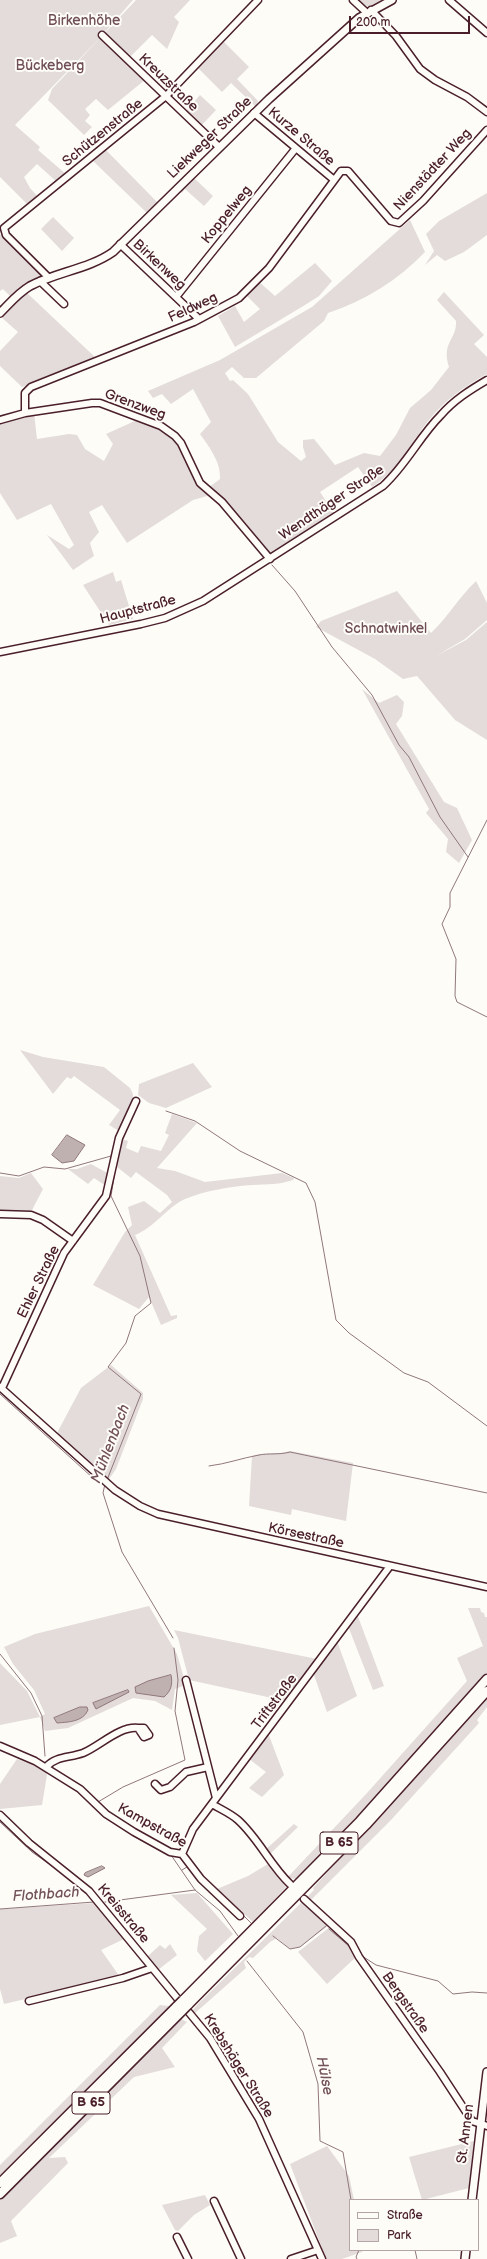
<!DOCTYPE html>
<meta charset="utf-8">
<style>
body{margin:0}
#map{position:relative;width:487px;height:2259px;overflow:hidden;background:#fdfcf7;font-family:"Balsamiq Sans",sans-serif}
canvas{display:block}
.legend{position:absolute;left:349px;top:2199px;width:130px;height:52px;box-sizing:border-box;background:#fdfcf7;border:1px solid #b5a4a5;margin:0;padding:5px 7px;list-style:none;font-size:12px;color:#4a1f2b}
.legend li{display:flex;align-items:center;gap:8px;height:20px}
.legend b{width:20px;border:1px solid #b5a4a5}
.scale{position:absolute;left:349px;top:16px;width:121px;height:18px;box-sizing:border-box;border:2px solid #4a1f2b;border-top:0;padding-left:5px;font-size:12px;line-height:14px;white-space:nowrap;color:#4a1f2b;-webkit-text-stroke:3px #fdfcf7;paint-order:stroke}
</style>
<div id="map">
<canvas width="487" height="2259"></canvas>
<ul class="legend">
<li><b style="height:5px;background:#fdfcf7"></b>Straße</li>
<li><b style="height:11px;background:#e3dcda"></b>Park</li>
</ul>
<div class="scale">200 m</div>
</div>
<script>
const context = document.querySelector('canvas').getContext('2d');
context.lineJoin = 'round';
function fill(path, color) {
  context.fillStyle = color;
  context.fill(path, 'evenodd');
}
function strokePath(path, color, width, dash) {
  context.strokeStyle = color;
  context.lineWidth = width;
  context.lineCap = dash ? 'butt' : 'round';
  context.setLineDash(dash || []);
  context.stroke(path);
}
function drawText(font, color, halo, rows, align = 'center') {
  context.font = font + ' "Balsamiq Sans",sans-serif';
  context.lineWidth = 4;
  context.setLineDash([]);
  context.textBaseline = 'middle';
  context.strokeStyle = halo;
  context.fillStyle = color;
  for (const [text, x, y, turn = 0] of rows) {
    context.save();
    context.translate(x, y);
    context.rotate((+turn || 0) * Math.PI / 180);
    context.textAlign = isNaN(turn) ? turn : align;
    if (halo) context.strokeText(text, 0, 0);
    context.fillText(text, 0, 0);
    context.restore();
  }
}
fill(new Path2D(`
 M0,0H133L99,39L15,125L40,147L38,150L67,175L58,183L37,164L24,177L30,188L39,198L29,206L0,177Z
 M136,0H190L174,17L179,22L167,49L152,35L127,60L146,79L108,110L96,99L85,109L90,115L85,121L92,127L84,135L48,100L52,89Z
 M357,0H385L370,8Z
 M222,40L249,67L237,79L258,101L256,107L231,83L222,92L196,66Z
 M200,95L216,110L200,127L185,112Z
 M104,148L158,203L147,213L91,159Z
 M193,177L213,196L204,206L185,189L182,193L179,190Z
 M487,193V235L464,252L445,261L437,255L425,265L434,251L426,234L439,221Z
 M53,217L74,238L62,251L41,229Z
 M410,220L425,252C398,280 365,301 328,313L324,321L256,378H244L232,367L225,373L230,381L233,380L248,394L278,442L301,461L306,457L303,447V440L314,439L335,465L364,453L380,456L396,435L410,408L431,390L449,367C441,342 457,340 456,321L437,300L444,292L484,335L474,344L487,357V374C465,386 445,400 429,420C410,444 398,470 372,487L358,467L320,492L334,513L270,554L208,488L220,479C221,462 210,448 200,434L211,422L193,389L171,404L162,394L153,398L148,391L220,360L312,307Z
 M0,234L44,276L24,284L11,297L3,289L0,291Z
 M315,263L332,281L319,296L305,305L235,347L218,316L235,306L244,322L260,309L246,295L258,281L275,296Z
 M26,292L97,359L22,387L0,366V351L18,332L1,317Z
 M34,413L37,439L69,434L77,435L85,449L104,461L113,444L106,434L137,420L158,427L176,440L197,482L213,498L207,496L193,500L127,543L102,505L89,512L99,532L90,543L94,556L73,570L47,535L69,549L74,545L51,504L17,520L0,493V422Z
 M113,572L116,582L121,580L133,619L109,625L83,585Z
 M476,581L487,603V620L465,639L436,656L466,640L487,622V740L455,720L417,676L403,679L375,659L316,627L321,621L397,591L431,633C448,617 459,597 476,581Z
 M362,689L379,703L397,695L404,702L402,716L396,724L444,802L457,808L472,840L459,863L446,852L448,839L426,813L429,809Z
 M20,1050L43,1057L104,1067L130,1088L133,1094V1103L119,1131L109,1125L120,1110L74,1076L71,1079L67,1077L53,1094Z
 M193,1063L212,1087L166,1108L149,1103L138,1095L139,1084Z
 M172,1114L197,1123L157,1168L175,1171L205,1182L282,1173L294,1178L293,1180C279,1185 268,1184 253,1185C232,1186 204,1191 185,1199C166,1208 155,1227 135,1235L171,1316L177,1315V1318L161,1325L149,1297L139,1309L93,1285L125,1232L132,1225L128,1207L144,1201L160,1213L172,1202L167,1195L136,1172L131,1178L117,1167L122,1139L128,1141L126,1148L138,1153L141,1146L161,1151L169,1135L165,1133Z
 M91,1164L109,1174L106,1186L94,1178L88,1184L68,1169H77Z
 M31,1173L43,1189L31,1212L0,1213V1176L19,1178Z
 M111,1365L143,1393V1399L116,1469L109,1479H106L57,1433L81,1388Z
 M290,1451L353,1463L346,1521L292,1509L291,1515L249,1506L252,1456C265,1452 277,1455 290,1451Z
 M149,1606L177,1654L186,1685L175,1689L172,1710L155,1701L133,1698L68,1728L45,1731L40,1717L0,1725V1663L27,1691L40,1717L45,1714L34,1690L13,1664L4,1647L35,1634Z
 M468,1608H480L481,1612L484,1613L485,1617H487V1673L358,1819L298,1879L287,1878L367,1793L467,1681L457,1658L483,1646Z
 M357,1614L384,1686L373,1690L348,1626Z
 M174,1630L317,1659L286,1701L189,1680L178,1638Z
 M337,1641L357,1696L327,1712L313,1672Z
 M487,1699V1707L477,1720L479,1723L391,1820L310,1901L307,1897L314,1890L313,1888Z
 M268,1733L284,1775L262,1797L249,1788L266,1772L249,1759Z
 M17,1759L45,1769L47,1775L42,1805L0,1809V1784Z
 M294,1824L298,1827L268,1856L265,1850Z
 M268,1864L286,1887L253,1922L217,1889L248,1876Z
 M197,1893L233,1934L205,1961L197,1951L199,1936L207,1929L171,1895Z
 M303,1901L328,1926L300,1947L290,1949L277,1938L270,1942L253,1958L249,1957L244,1962L246,1968L194,2014L192,2011L198,2004Z
 M95,1903L124,1939L101,1950L120,1977L4,2004L0,1989V1909Z
 M330,1927L346,1941L356,1957L327,1984L298,1952Z
 M170,1944L177,1955L158,1970L148,1956L160,1945L165,1949Z
 M160,2005L169,2006L0,2177V2165Z
 M181,2019L187,2022L162,2048L175,2067L134,2077L49,2158L65,2157L68,2163L11,2221L17,2236L0,2243V2199Z
 M474,2141L469,2188L422,2200L409,2157Z
 M327,2146L349,2176L354,2200H350V2250H362V2252L342,2259H326L290,2164Z
 M205,2195L210,2205L194,2215L178,2231L175,2230L162,2205Z`), '#e3dcda');
const water = new Path2D(`
 M67,1135L85,1145L74,1161L62,1163L52,1155Z
 M171,1675C173,1684 171,1691 164,1697L136,1693L135,1687L148,1681Z
 M128,1690L129,1692L96,1709L93,1703Z
 M80,1707H87L88,1710C83,1722 68,1722 57,1723L54,1718Z
 M102,1866L105,1868L88,1877L84,1875L85,1873Z`);
fill(water, '#c0b1b1');
strokePath(water, '#91777b', 1);
strokePath(new Path2D(`
 M272,565L295,591L332,647L372,695L399,745L409,757L440,817L468,857
 M487,820L450,893V907L442,924L456,959L455,996L457,1002L487,1017
 M166,1111L195,1121L240,1151L306,1183L315,1202L336,1320L349,1333L404,1373L428,1382L487,1426
 M0,1173L19,1176L44,1167L65,1169L111,1156
 M0,1394L93,1478
 M209,1466C226,1464 242,1458 259,1455C269,1453 279,1455 290,1452L487,1493
 M107,1480L141,1394L108,1367L126,1343L135,1316L151,1303L140,1256L111,1196L117,1158
 M105,1484L103,1493L122,1552L173,1638
 M0,1654L31,1693L42,1716L45,1756
 M51,1767L67,1778
 M98,1802L123,1787L185,1760L175,1711L178,1680L174,1648
 M0,1822L32,1852L62,1873
 M145,1835L165,1845
 M171,1855L195,1890L220,1911L238,1936
 M182,1870L187,1867
 M205,1879L240,1912
 M105,1902L195,1890
 M0,1909L94,1902
 M242,1914L251,1923
 M329,1929L350,1947
 M273,1936L290,1949L300,1947L326,1926
 M362,1956L376,1965L438,1981L453,1994L472,1992L487,1993
 M247,1961L303,2032L318,2084L320,2141L343,2152L351,2200
 M415,2250L417,2259
 M357,2259L356,2257L359,2250`), '#91777b', 1);
const minor = new Path2D(`
 M353,0L367,13
 M449,0L487,33
 M371,10L396,36L420,69L435,80L467,97L487,112
 M102,35L219,147
 M254,113L333,179
 M120,244L199,319
 M49,278L6,235L4,228L166,96L258,0
 M40,281L64,304
 M176,297L296,148
 M25,413V393L31,387L194,322L239,298L269,268L341,171H348L391,221L399,223L423,201L487,130
 M0,420L25,413L92,403H100L161,426L175,436L181,443L200,483L222,502L270,559
 M0,652L141,624L165,618L203,601L383,486C407,464 419,437 441,415C454,400 470,390 487,380
 M0,1214L31,1215L43,1220L73,1241
 M0,1387L115,1490L140,1506L158,1514L487,1587
 M2,1388L64,1253L106,1196L119,1138L136,1101
 M186,1680L216,1798
 M0,1746L35,1761L80,1789L106,1814L134,1832L170,1852L182,1854
 M46,1767C56,1756 69,1758 83,1753C100,1746 119,1726 138,1728L144,1737L149,1735L144,1728H138
 M155,1784L161,1790L170,1787L186,1772L208,1767
 M212,1804C220,1809 230,1813 238,1820C259,1839 270,1865 290,1884
 M0,1815L29,1843L89,1891L210,2038L259,2119L322,2259
 M182,1854L193,1829L390,1566
 M182,1854L201,1879L240,1916
 M304,1899L351,1942L359,1957L440,2072L472,2121L487,2126
 M29,2001L123,1978L152,1968
 M214,2201L241,2259
 M177,2237L188,2259
 M291,2259L318,2250`);
const major = new Path2D(`
 M0,313C9,304 18,293 30,286C56,272 89,269 113,252L269,99L359,18L392,0
 M472,2200L487,2072
 M465,2259L466,2250`);
const highway = new Path2D(`
 M183,2000L360,1821L487,1679
 M188,2005L366,1825L487,1691
 M0,2183L177,2006
 M0,2194L182,2011`);
strokePath(minor, '#4a1f2b', 9);
strokePath(major, '#4a1f2b', 10);
strokePath(highway, '#4a1f2b', 11);
strokePath(minor, '#fdfcf7', 6);
strokePath(major, '#fdfcf7', 7);
strokePath(highway, '#fdfcf7', 8);
const highwayBridge = new Path2D(`
 M177,2006L183,2000
 M182,2011L188,2005`);
strokePath(highwayBridge, '#4a1f2b', 11, []);
strokePath(highwayBridge, '#fdfcf7', 8);
for (const [x, y, w] of [
 [339,1843,38],
 [91,2103,38]
]) {
  const box = new Path2D();
  box.roundRect(x - w / 2, y - 11, w, 22, 3);
  context.fillStyle = '#fdfcf7';
  context.fill(box);
  strokePath(box, '#4a1f2b', 1);
}
drawText('bold 13px', '#4a1f2b', null, [
 ["B 65",339,1843],
 ["B 65",91,2103]
]);
drawText('14px', '#704e57', '#fdfcf7', [
 ["Birkenhöhe",84,21],
 ["Bückeberg",50,66],
 ["Schnatwinkel",386,629]
]);
drawText('14px', '#4a1f2b', '#fdfcf7', [
 ["Kreuzstraße",168,83,44],
 ["Schützenstraße",103,133,-39],
 ["Kurze Straße",301,137,40],
 ["Liekweger Straße",210,138,-44],
 ["Nienstädter Weg",433,170,-47],
 ["Koppelweg",227,215,-51],
 ["Birkenweg",159,265,43],
 ["Feldweg",193,308,-25],
 ["Grenzweg",135,405,20],
 ["Wendthäger Straße",332,503,-34],
 ["Hauptstraße",138,610,-15],
 ["Ehler Straße",39,1282,-64],
 ["Körsestraße",306,1536,12],
 ["Triftstraße",275,1702,-53],
 ["Kampstraße",152,1826,29],
 ["Kreisstraße",123,1914,50],
 ["Bergstraße",405,2003,55],
 ["Krebshäger Straße",238,2066,58],
 ["St. Annen",466,2134,-83]
]);
drawText('italic 15px', '#73525a', '#fdfcf7', [
 ["Mühlenbach",111,1444,-69],
 ["Flothbach",46,1895,-4],
 ["Hülse",324,2076,79]
]);
</script>
